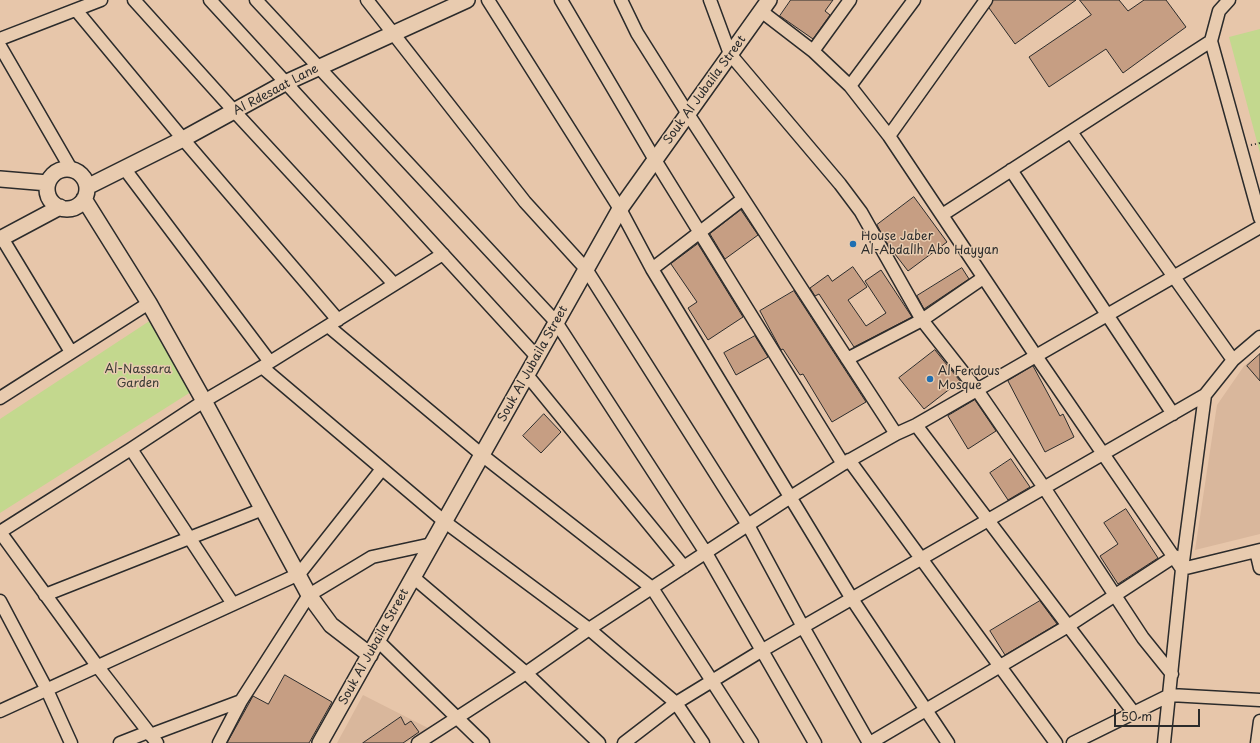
<!DOCTYPE html>
<style>
body{margin:0}
#map{position:relative;width:1260px;height:743px;overflow:hidden;background:#e7c6aa;font-family:"Playpen Sans",sans-serif}
canvas{display:block}
.scale{position:absolute;left:1114px;top:709px;width:86px;height:18px;box-sizing:border-box;border:2px solid #2b2b2b;border-top:0;padding-left:5px;font-size:12px;line-height:14px;white-space:nowrap;color:#2b2b2b;-webkit-text-stroke:3px #e8cbaf;paint-order:stroke}
</style>
<div id="map">
<canvas width="1260" height="743"></canvas>
<div class="scale">50 m</div>
</div>
<script>
const context = document.querySelector('canvas').getContext('2d');
context.lineJoin = 'round';
function fill(path, color) {
  context.fillStyle = color;
  context.fill(path, 'evenodd');
}
function strokePath(path, color, width, dash) {
  context.strokeStyle = color;
  context.lineWidth = width;
  context.lineCap = dash ? 'butt' : 'round';
  context.setLineDash(dash || []);
  context.stroke(path);
}
function drawText(font, color, halo, rows, align = 'center') {
  context.font = font + ' "Playpen Sans",sans-serif';
  context.lineWidth = 3;
  context.setLineDash([]);
  context.textBaseline = 'middle';
  context.strokeStyle = halo;
  context.fillStyle = color;
  for (const [text, x, y, turn = 0] of rows) {
    context.save();
    context.translate(x, y);
    context.rotate((+turn || 0) * Math.PI / 180);
    context.textAlign = isNaN(turn) ? turn : align;
    if (halo) context.strokeText(text, 0, 0);
    context.fillText(text, 0, 0);
    context.restore();
  }
}
fill(new Path2D(`
 M1260,353V534L1195,550L1217,405L1244,366Z
 M363,695L428,728L406,743H337Z`), '#d9b79c');
fill(new Path2D(`
 M1260,29V153L1229,37Z
 M151,320L194,390L0,513V419Z`), '#c3d88e');
const building = new Path2D(`
 M791,0H833L825,11L830,15L813,39L780,16Z
 M993,0H1076L1015,44L989,8Z
 M1080,0H1119L1128,11L1144,0H1166L1186,27L1123,73L1106,49L1049,87L1029,57L1091,15Z
 M914,197L947,242L908,271L888,245L877,225Z
 M741,210L758,235L725,259L710,234Z
 M698,244L743,317L708,340L688,308L697,302L671,264Z
 M853,267L867,287L848,300L866,326L886,313L865,281L881,270L912,317L854,347L819,294L815,296L810,288L828,275L832,281Z
 M962,268L969,279L924,309L917,296Z
 M794,291L866,402L832,422L803,374L800,375L783,349L781,350L760,311Z
 M755,336L768,357L736,375L724,353Z
 M935,350L960,381L924,409L899,378Z
 M1260,354V381L1247,366Z
 M1033,366L1060,416L1063,414L1074,437L1045,452L1008,381Z
 M975,400L996,431L968,449L948,416Z
 M544,414L561,432L541,453L523,436Z
 M1011,459L1030,487L1008,500L990,473Z
 M1126,509L1158,558L1118,584L1100,556L1118,544L1104,523Z
 M1040,601L1057,624L1005,655L990,631Z
 M285,675L332,702L309,743H227L253,696L268,704Z
 M401,717L405,725L411,721L419,732L403,743H363Z`);
fill(building, '#c69e83');
strokePath(building, '#2b2b2b', 1);
const minor = new Path2D(`
 M134,0L235,112L394,284
 M210,0L537,357
 M256,0L556,322L706,553L815,743
 M367,0L525,202L586,269L748,525L803,627L869,743
 M488,0L620,209L652,269L852,599L948,743
 M561,0L655,160L843,464
 M621,0L637,33L688,114L896,434
 M710,0L730,54L840,184L861,212L922,320L977,390L1045,489L1143,638L1172,674
 M1229,0L1219,11L1211,41L1260,218
 M76,10L183,139L338,320
 M761,11L813,51L850,86L889,136L1036,356L1182,569L1260,550
 M0,39L101,0
 M0,46L71,169
 M813,51L850,0
 M850,86L914,0
 M1071,132L1233,360
 M889,136L986,0
 M124,168L270,362
 M1011,170L1173,414
 M942,215L1211,41
 M2,238L71,352
 M652,269L743,199
 M328,326L487,459L652,588L752,743
 M847,359L922,320L983,278
 M262,367L445,522L589,629L676,703L703,743
 M527,375L684,567
 M0,398L149,303
 M916,425L1134,713
 M131,449L233,604
 M849,460L1056,743
 M0,532L131,449L204,401L262,367L443,254
 M0,532L98,667L157,743
 M1256,551L1260,568
 M413,577L526,673L599,743
 M45,595L263,509
 M0,601L47,690L71,743
 M378,641L483,743
 M0,711L299,574L382,469
 M150,735L241,701
 M120,743L148,732
 M219,743L241,701L309,595L372,557L432,544
 M418,743L526,673L589,629L789,498L843,464L896,434L916,425L1260,227
 M624,743L676,703L761,651L1205,395
 M870,743L1068,626L1175,556
 M1073,743L1170,695L1260,700
 M1164,743L1182,569L1205,395L1233,360L1260,337
 M1257,743L1260,721`);
const tertiary = new Path2D(`
 M47 189a20 20 0 1 1 40 0a20 20 0 1 1-40 0Z
 M0,179L48,183
 M87,187L183,139L285,83L467,0
 M84,199L149,303L204,401L309,595L331,625L370,655
 M0,239L60,207
 M320,743L620,209L769,0`);
strokePath(minor, '#2b2b2b', 15);
strokePath(tertiary, '#2b2b2b', 18);
strokePath(new Path2D(`
 M1251,145L1260,143`), '#2b2b2b', 2, [1, 3]);
strokePath(minor, '#e8cbaf', 12);
strokePath(tertiary, '#e8cbaf', 15);
for (const [x, y, r, color] of [
 [853,244,4,"#1f6fb2"],
 [930,379,4,"#1f6fb2"]
]) {
  const dot = new Path2D();
  dot.arc(x, y, r, 0, 2 * Math.PI);
  context.fillStyle = color;
  context.fill(dot);
  strokePath(dot, '#e8cbaf', 1.5);
}
drawText('12px', '#2b2b2b', '#e8cbaf', [
 ["Al Rdesaat Lane",276,90,-28],
 ["Souk Al Jubaila Street",705,90,-54],
 ["Souk Al Jubaila Street",533,364,-61],
 ["Souk Al Jubaila Street",374,647,-61]
]);
drawText('12px', '#2b2b2b', '#e8cbaf', [
 ["House Jaber",861,237],
 ["Al-Abdallh Abo Hayyan",861,251],
 ["Al Ferdous",938,372],
 ["Mosque",938,386]
], 'left');
drawText('12px', '#3a3c35', '#e8cbaf', [
 ["Al-Nassara",138,370],
 ["Garden",138,384]
]);
</script>
